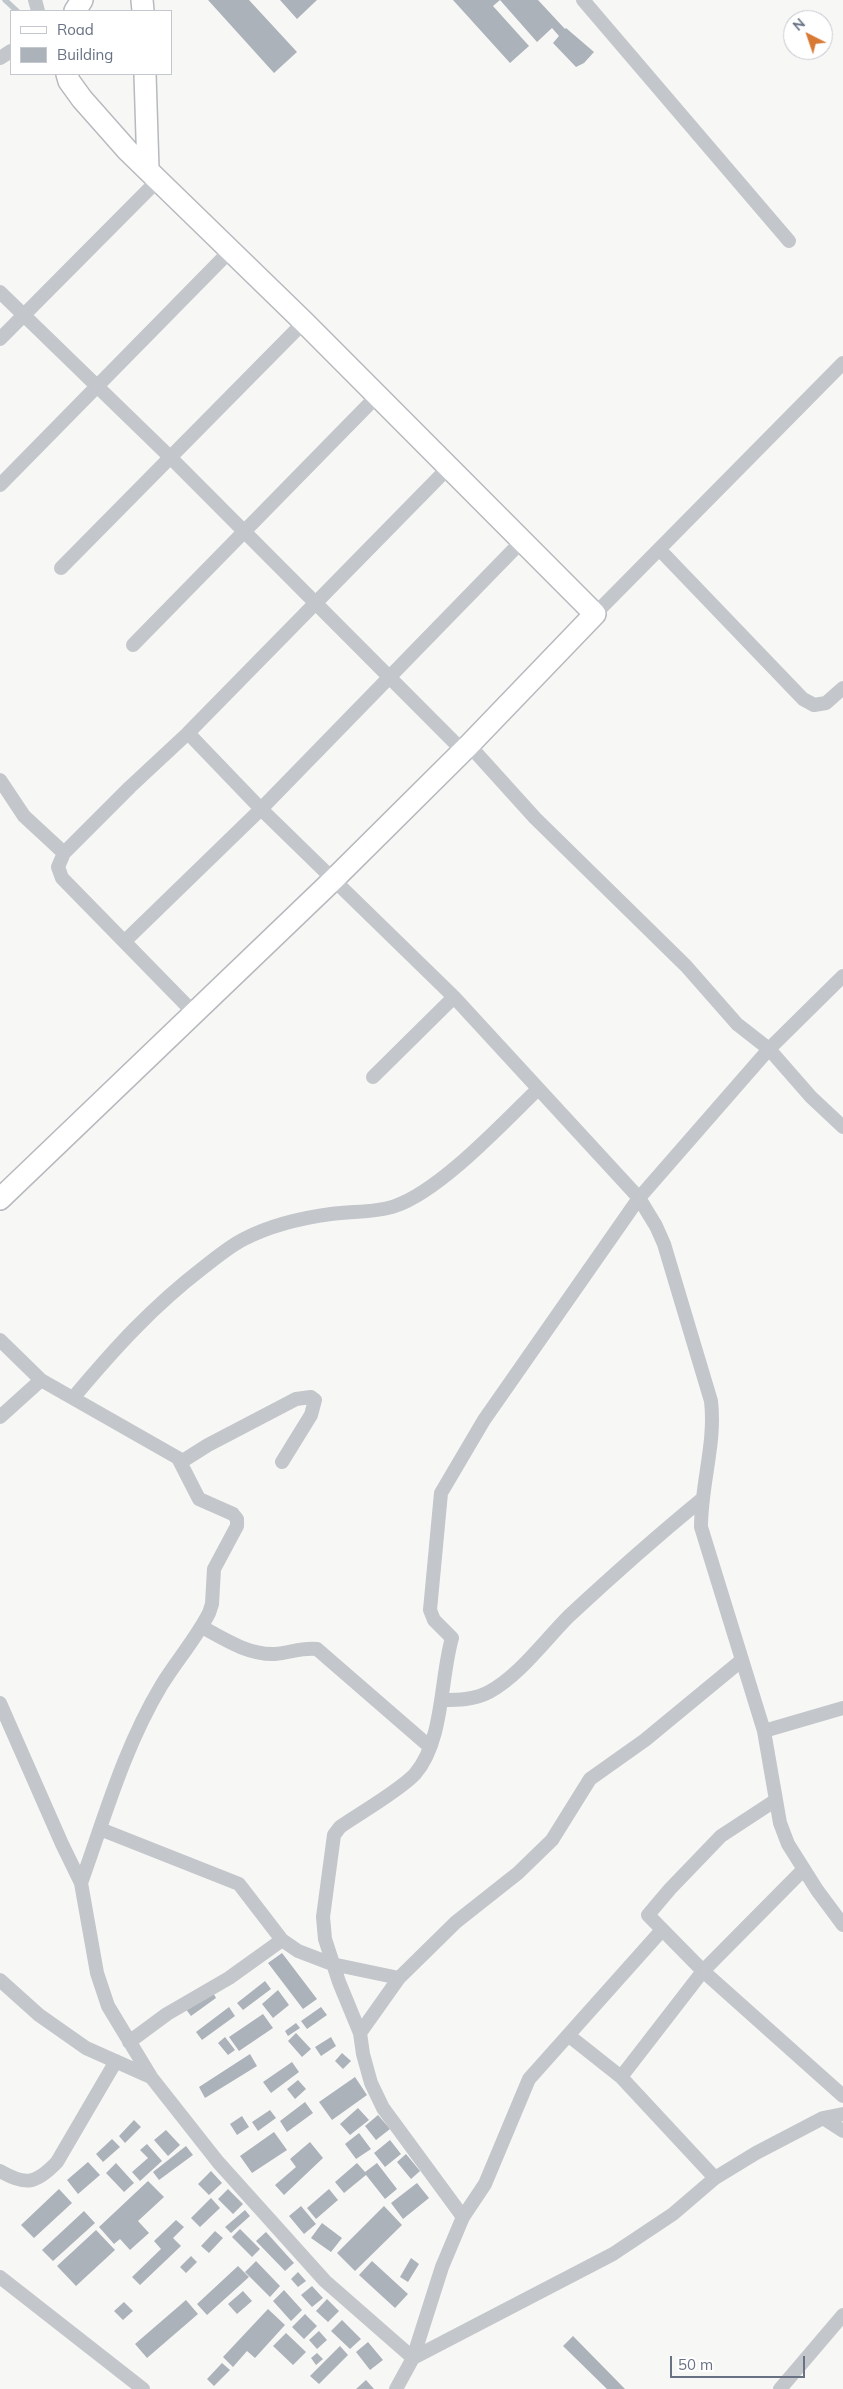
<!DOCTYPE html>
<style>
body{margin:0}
#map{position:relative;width:843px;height:2389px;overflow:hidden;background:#f7f7f5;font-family:Mulish,sans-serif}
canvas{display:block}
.legend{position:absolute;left:10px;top:10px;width:162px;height:65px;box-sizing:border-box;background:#fff;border:1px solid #c3c7ce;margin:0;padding:6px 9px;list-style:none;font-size:15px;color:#687284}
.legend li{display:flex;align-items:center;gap:10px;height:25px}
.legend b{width:25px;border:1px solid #c3c7ce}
.north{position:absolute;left:783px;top:10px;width:50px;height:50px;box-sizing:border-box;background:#fff;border:1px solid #c3c7ce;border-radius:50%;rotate:319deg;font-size:14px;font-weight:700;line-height:20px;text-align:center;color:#687284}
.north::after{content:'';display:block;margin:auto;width:18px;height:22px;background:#d87934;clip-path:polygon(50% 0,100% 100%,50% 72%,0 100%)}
.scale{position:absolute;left:670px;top:2356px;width:135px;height:22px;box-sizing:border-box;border:2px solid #687284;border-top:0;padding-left:6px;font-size:15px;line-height:18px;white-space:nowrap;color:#687284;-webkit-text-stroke:4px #fff;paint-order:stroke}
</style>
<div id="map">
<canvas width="843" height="2389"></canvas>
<ul class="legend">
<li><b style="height:6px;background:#fff"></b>Road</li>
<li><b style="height:14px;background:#acb2b9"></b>Building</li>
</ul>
<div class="north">N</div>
<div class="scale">50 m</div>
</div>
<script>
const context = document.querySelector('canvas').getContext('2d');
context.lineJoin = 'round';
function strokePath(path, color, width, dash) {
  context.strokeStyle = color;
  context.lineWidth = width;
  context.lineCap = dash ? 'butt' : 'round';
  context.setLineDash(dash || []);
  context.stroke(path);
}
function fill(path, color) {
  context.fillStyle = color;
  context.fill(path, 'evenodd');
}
strokePath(new Path2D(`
 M5,0L17,11`), '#bfc6cc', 5.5);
fill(new Path2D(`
 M208,0H249L297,52L274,73Z
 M280,0H317L297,19Z
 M453,0H538L565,29L566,28L594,52L584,63L576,67L553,43L559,36L552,28L537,42L500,0L493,6L529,46L510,63Z
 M282,1953L317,1999L303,2009L268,1963Z
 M265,1981L271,1989L243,2010L237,2003Z
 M211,1989L216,1998L191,2016L185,2008Z
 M278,1990L289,2005L273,2018L262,2004Z
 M229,2007L235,2016L202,2040L196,2032Z
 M321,2007L327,2015L307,2029L301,2021Z
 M263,2014L273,2028L239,2051L229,2037Z
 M296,2023L300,2028L288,2036L285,2031Z
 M296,2033L311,2049L302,2057L288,2041Z
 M225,2037L235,2050L228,2055L218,2043Z
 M331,2037L336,2046L321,2056L315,2047Z
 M342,2053L351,2061L343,2069L335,2061Z
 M250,2054L257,2066L205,2098L199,2087Z
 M292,2062L299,2072L271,2093L263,2082Z
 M355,2077L367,2095L332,2120L319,2102Z
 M298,2080L306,2089L295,2099L287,2089Z
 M305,2102L313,2113L287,2132L280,2121Z
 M358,2108L369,2120L350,2135L340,2124Z
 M270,2110L276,2118L258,2131L252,2122Z
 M378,2115L390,2129L376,2140L365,2126Z
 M242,2116L249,2127L237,2135L230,2124Z
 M134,2120L141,2127L125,2143L119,2136Z
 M166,2130L180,2145L168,2156L154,2140Z
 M274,2132L287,2150L252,2173L240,2156Z
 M359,2133L371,2149L356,2159L345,2144Z
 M112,2139L120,2147L103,2162L96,2154Z
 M390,2140L401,2154L385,2167L374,2153Z
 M310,2142L323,2158L284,2195L275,2185L296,2167L290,2159Z
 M147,2144L162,2161L140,2181L132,2172L148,2158L140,2150Z
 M186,2146L193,2155L159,2180L153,2172Z
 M406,2154L420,2171L411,2179L397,2162Z
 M88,2162L100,2175L78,2194L67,2180Z
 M116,2163L134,2183L124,2192L106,2173Z
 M357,2163L365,2172L377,2163L397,2189L385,2199L366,2175L344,2193L335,2182Z
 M211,2171L222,2183L209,2195L198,2184Z
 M148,2181L164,2197L138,2221L149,2233L130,2250L120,2239L114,2244L99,2227Z
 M417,2183L429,2198L403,2219L391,2203Z
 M59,2189L72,2203L34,2238L21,2225Z
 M228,2189L243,2204L233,2214L218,2199Z
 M329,2189L338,2200L316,2219L307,2208Z
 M211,2198L220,2208L200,2227L191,2218Z
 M301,2206L316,2224L304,2234L289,2216Z
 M384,2206L402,2225L355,2271L337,2253Z
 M245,2210L250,2216L231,2233L225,2227Z
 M84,2211L95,2223L53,2261L42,2250Z
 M176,2220L184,2227L173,2238L181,2246L140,2285L132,2277L161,2249L154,2241Z
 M322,2223L342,2238L331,2252L311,2238Z
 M240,2229L260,2249L252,2257L232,2237Z
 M96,2230L115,2250L76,2286L57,2266Z
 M215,2231L223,2238L209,2253L201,2246Z
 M266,2232L294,2263L285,2271L256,2241Z
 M191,2256L197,2262L186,2273L180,2267Z
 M411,2258L419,2264L408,2282L400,2277Z
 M256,2261L280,2286L270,2297L245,2272Z
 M372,2261L408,2294L395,2308L359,2275Z
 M238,2266L249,2277L207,2315L197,2304Z
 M298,2272L306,2281L298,2287L291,2279Z
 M312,2286L323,2298L312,2307L301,2295Z
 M284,2290L302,2310L291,2321L273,2301Z
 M243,2291L252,2301L237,2314L228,2304Z
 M327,2299L339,2311L328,2322L316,2311Z
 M186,2300L198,2314L147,2358L135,2344Z
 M124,2302L133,2311L123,2320L114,2311Z
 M268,2309L285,2325L255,2358L247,2351L233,2367L223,2357Z
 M305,2314L317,2326L304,2339L292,2327Z
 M342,2320L361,2339L350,2349L331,2331Z
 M319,2331L327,2340L317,2349L309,2340Z
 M286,2333L306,2352L293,2365L273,2346Z
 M573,2336L625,2389H607L563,2346Z
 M368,2342L383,2360L370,2370L356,2352Z
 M340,2346L348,2355L319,2384L310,2376Z
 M317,2353L323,2359L316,2365L311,2358Z
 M222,2363L230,2370L214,2386L207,2379Z
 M366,2380L374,2389H356Z`), '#acb2b9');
const primary = new Path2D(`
 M142,0L143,11
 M75,11L82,0
 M145,74L148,169
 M0,1199L333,880L469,745L595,614L304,322L128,151L82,99L69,81L67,74`);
strokePath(primary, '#b6b9be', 24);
strokePath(new Path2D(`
 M35,0L38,11
 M583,0L789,241
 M0,58L11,51
 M0,292L170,457L462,750
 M0,339L158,180
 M0,485L230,251
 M659,549L803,699L814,705L826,703L843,688
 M61,568L304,322
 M595,614L843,363
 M133,645L377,396
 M188,733L261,809L454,997L639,1198L656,1226L664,1244L711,1401C716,1443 701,1484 701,1527L764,1731L780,1823L788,1844L817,1890L843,1925
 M469,745L535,818L686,966L737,1024L769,1049L811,1097L843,1127
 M0,780L24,816L64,853
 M125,941L261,809L522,541
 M195,1014L62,878L58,867L64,853L130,787L188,733L449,467
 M373,1077L454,997
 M0,1340L41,1380L0,1417
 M41,1380L178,1458L199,1499L233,1514L237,1519V1526L214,1569L212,1604L209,1613C196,1639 176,1661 161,1686C124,1748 105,1816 81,1883
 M73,1398C115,1348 152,1307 204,1267C217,1257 230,1246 244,1239C271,1225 301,1218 331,1214C353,1211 375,1213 395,1206C440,1191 503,1123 538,1089
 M181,1462L208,1445L296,1399L311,1397L315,1400L311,1415L282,1462
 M202,1627C224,1639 248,1655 275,1654C290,1653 302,1647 317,1649L430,1747
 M441,1700C458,1700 474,1700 489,1692C519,1676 545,1640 569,1616C612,1576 656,1537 701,1500
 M0,1703L62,1844L81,1883L97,1973L108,2006L151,2077L218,2162L325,2281L413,2358L442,2267L463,2217L485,2184L529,2079L662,1930
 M764,1731L843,1708
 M776,1800L721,1836L670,1889L648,1915L703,1971L843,2096
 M100,1829L239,1884L282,1940L298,1951L332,1964L399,1978
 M0,1980L39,2015L86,2048L151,2077
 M360,2033L399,1978L456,1922L518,1873L552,1840L590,1779L645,1740L742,1660
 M568,2035L621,2077L715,2178
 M129,2042L167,2014L229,1978L282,1940
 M621,2077L703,1971L804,1869
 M823,2118L843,2131
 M0,2171C26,2186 36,2184 57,2162L116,2061
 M463,2217L383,2108L371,2083L363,2054L360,2033L339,1982L325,1939L323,1917L334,1835L340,1827C360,1813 399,1791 415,1774C444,1740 440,1679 452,1638L434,1620L430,1610L441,1493L484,1420L639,1198L769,1049L843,976
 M0,2277L143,2389
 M396,2389L413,2358L613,2254L673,2214L715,2178L756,2153L823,2118L843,2114
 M780,2389L843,2315`), '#c3c6ca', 14);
strokePath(primary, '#fff', 21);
</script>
